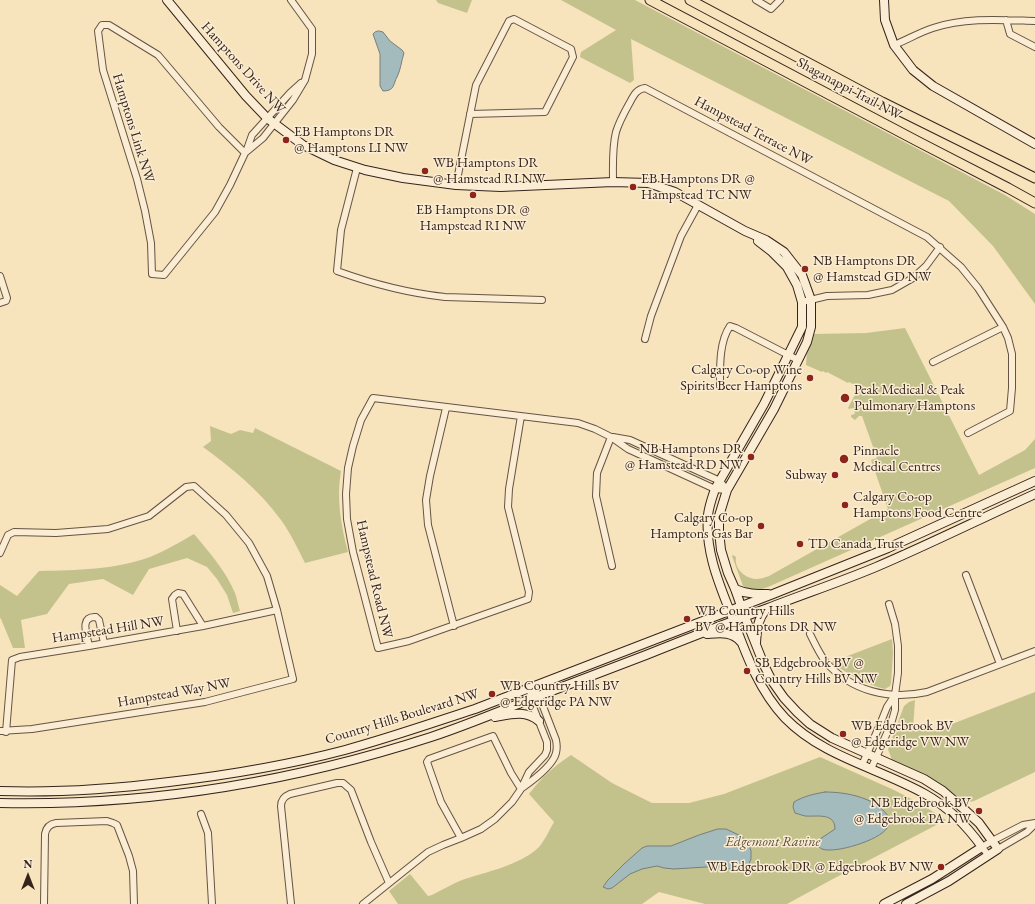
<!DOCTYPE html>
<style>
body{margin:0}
#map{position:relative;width:1035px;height:904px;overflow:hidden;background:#f7e4bd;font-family:"EB Garamond",serif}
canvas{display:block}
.north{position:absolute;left:8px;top:856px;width:40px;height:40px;-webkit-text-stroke:3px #faedd4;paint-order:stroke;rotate:0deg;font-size:11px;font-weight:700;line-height:16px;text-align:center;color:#36231b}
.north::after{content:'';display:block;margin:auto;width:14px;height:18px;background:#36231b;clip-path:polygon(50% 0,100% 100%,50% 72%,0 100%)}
</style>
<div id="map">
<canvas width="1035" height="904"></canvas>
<div class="north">N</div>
</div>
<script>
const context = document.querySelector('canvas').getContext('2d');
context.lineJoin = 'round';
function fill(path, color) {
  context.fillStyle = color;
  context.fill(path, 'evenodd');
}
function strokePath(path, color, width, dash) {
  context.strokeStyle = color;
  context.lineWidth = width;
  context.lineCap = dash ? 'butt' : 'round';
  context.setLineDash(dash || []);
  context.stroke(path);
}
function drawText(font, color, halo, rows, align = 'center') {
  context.font = font + ' "EB Garamond",serif';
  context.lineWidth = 3;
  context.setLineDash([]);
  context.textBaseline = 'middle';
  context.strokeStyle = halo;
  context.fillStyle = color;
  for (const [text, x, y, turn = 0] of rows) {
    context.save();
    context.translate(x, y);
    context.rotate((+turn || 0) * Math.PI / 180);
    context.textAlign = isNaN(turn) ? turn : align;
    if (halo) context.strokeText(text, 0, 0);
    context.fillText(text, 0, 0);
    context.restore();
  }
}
fill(new Path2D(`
 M436,0H472L467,13L438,3Z
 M561,0H635L1005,195L1035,214V304L993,246L949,201L631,39L634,80L630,83L580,57L581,52L616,30Z
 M905,328L979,475L1025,450L1035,439V468L768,587L762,589L748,590L747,588L743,586L732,556L733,555L736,557C734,568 744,578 756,579C760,579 764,578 769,576L888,509L871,460L877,458L862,416H859L855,420L851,417V415L855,414L853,408L849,409L848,408L859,387L849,382L848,383L827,372L826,373L823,371L822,372L806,365L807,352L813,334L866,333Z
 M210,426L231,434L240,430L253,433L255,428L341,471C336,498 341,526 348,552L305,563C298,549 291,534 281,520C260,491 232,468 203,447L211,441Z
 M194,534C209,552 226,571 235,593C237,598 238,605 240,611L233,613L227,595L217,579L207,567L187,558L149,569L133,595L103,579L69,584L47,614L21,620L25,648H13L1,619L0,618V585L17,596L39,571C77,570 114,570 150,557C165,551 180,542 194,534Z
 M892,639L893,653L891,683L890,686L885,689C865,684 848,675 832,662Z
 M1035,692V772L974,801L965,803L948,789L938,782L892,760L888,749L904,706L909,702L915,700L913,729H939Z
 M571,755L612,783L652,803H689L724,794L820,757L894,790L921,804L946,820L831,880L787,904H705L659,892L642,904H398L389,891L410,874L428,896L432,895C442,890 452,884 462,880C486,872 520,865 538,848C545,841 549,830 554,822L529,794C542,777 553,767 571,755Z`), '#c4c28c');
const water = new Path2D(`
 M379,31L383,32L390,41L402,50L404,53C401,62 401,69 397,77C393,84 395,91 383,91L380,86V54L373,34L375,32Z
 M825,792C848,792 878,798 890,819C889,822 889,826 887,828C880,840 835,854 822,849C820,848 818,846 817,845L820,839L835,829C835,812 816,817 805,816C802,815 798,814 795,813L793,807L794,802C804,796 814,794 825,792Z
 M718,829H726L741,836L748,842L751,851V859L748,866L740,870H732L722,866L674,869L664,868L657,866L642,869L630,874L612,888L608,889L603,887L608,880L624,864L642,848L647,846H671L699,835Z`);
fill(water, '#a4bbbd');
strokePath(water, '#787e7c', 1);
const street = new Path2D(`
 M756,0L771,9L780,0
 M1006,20L1010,34L1035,47
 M102,25H109L158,55L219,127L245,153L230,185L215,212L164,275L152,274L151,243L145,211L137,179L103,70L98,31Z
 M894,45C907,40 920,32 933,28C966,17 1002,20 1035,21
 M246,152L252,135L290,93L301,83
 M245,153L263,138L293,100L305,80L312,54V29L291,0
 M357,168L341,230L337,271C373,284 407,293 445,297L542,300
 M613,182C613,165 612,148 616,132C619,122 624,113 629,104C633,97 636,89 645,88L927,237L961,267L978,288L1003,327L1008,338L1012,354V388L1010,411L968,433
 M456,185L476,85L509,21L514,19L571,49L573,57L545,112L470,114
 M0,276L7,298L6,301L0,303
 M802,302L827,296L868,295L892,290L913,278L926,266L940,247
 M645,339L651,316L681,236L698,205
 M933,362L1003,327
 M720,386C720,367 719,342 730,326L736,328L798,360
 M446,408L430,476L426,500L428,525L454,626
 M521,416L509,489L508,507L529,592L528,599L409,641L378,648L353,552L347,519L346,494L348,468L353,446L361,420L373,398L578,423L595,429L611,437L628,449L715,489L727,490
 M611,437L597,473L596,496L612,566
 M613,437L630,440L720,481L727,490
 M0,553L8,535L14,532L56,533L108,529L149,516L186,487L194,486L226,515L249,543L267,576L277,610L293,679L205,702L32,729L0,731
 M966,575L1000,664
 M177,631L172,599L175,595L178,593L183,594L203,626
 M810,634C815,644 819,653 825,661C851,692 890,700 927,692L1035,651
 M89,646C87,635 79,616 96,617L99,620L104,643
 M6,732L12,660L20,657L89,646L203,626L277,610
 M862,765L879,727L887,707L895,695
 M871,769L891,724L895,710V695L898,673V646L895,624L889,604
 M522,788C532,781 553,765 556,753C557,749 557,745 556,740L539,696L531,687
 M201,814L208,833L212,904
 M461,838L441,802L427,762L429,759L493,736L511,773L521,789
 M998,849L1027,832L1035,824
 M988,855L982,847L992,841L1023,825L1035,823
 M44,904L45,834C46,828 50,824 56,823L107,821L113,823L117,825L129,856L133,871L134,904
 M291,904L281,806C281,800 285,796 290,794L337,783H343L351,790L371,842L389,883
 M363,904L428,852L443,845L461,838L481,829L495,819L512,802L521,789L529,772L545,755L547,750V742L530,699L531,687`);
const secondary = new Path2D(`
 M167,0L246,96L267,118L303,145L334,160L365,170L403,178L456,185L501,187L613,182L648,183L675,192L745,231L766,240L784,252L802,275L811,300V327L807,342L774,409L727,490L719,516V531L721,550L728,573L735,589L745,617L764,665L772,681L784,698L797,712L810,724L832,738L924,779L943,791L966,811L979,823L998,849L949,881L906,904
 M884,0L885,20L894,45L913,70L933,86L1035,144
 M758,241L771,251L787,267L797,285L802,302V327L764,404L715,489C712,498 709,506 708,515C705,548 717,579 729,609C744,648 756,687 785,718C823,757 879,768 925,794C948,807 967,826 982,847L932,879L884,904
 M735,589C746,594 757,594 768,594
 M707,634C720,633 732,631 741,642
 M756,643C757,629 757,621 766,609
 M495,717C512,714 525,710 539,721
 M0,791C57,793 113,789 169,782C229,775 288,765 345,750C389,738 432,723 475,709L773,594L888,548L1035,481
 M0,803C146,806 292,782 431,737C464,726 496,713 528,700C567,685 606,670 646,655C686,639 727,623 768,608C804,594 840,582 876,567C930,544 982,518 1035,494`);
const primary = new Path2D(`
 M650,0L917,141L1008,188L1035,203
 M690,0L882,102L1035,178`);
strokePath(street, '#665344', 8);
strokePath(secondary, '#36231b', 10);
strokePath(primary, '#36231b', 11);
strokePath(street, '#faedd4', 6);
strokePath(secondary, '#faedd4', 8);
strokePath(primary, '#f7e4bd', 9);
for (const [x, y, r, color] of [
 [286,140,4,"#8f2418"],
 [425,171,4,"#8f2418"],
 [633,187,4,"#8f2418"],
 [473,195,4,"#8f2418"],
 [805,269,4,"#8f2418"],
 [810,378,4,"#8f2418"],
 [845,398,5,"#8f2418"],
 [751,457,4,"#8f2418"],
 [844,459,5,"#8f2418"],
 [835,475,4,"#8f2418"],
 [845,505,4,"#8f2418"],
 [761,526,4,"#8f2418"],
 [800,544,4,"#8f2418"],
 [687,619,4,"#8f2418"],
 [747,671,4,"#8f2418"],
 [492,694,4,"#8f2418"],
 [843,734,4,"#8f2418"],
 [979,811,4,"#8f2418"],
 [941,867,4,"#8f2418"]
]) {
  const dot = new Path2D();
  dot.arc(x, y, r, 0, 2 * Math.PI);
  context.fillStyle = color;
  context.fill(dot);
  strokePath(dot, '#faedd4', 1.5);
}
drawText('14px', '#36231b', '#faedd4', [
 ["Hamptons Drive NW",243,68,48],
 ["Shaganappi Trail NW",849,89,28],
 ["Hamptons Link NW",133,128,73],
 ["Hampstead Terrace NW",753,131,28],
 ["Hampstead Road NW",374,579,77],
 ["Hampstead Hill NW",108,630,-9],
 ["Hampstead Way NW",174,693,-10],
 ["Country Hills Boulevard NW",402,717,-17]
]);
drawText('14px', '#36231b', '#faedd4', [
 ["EB Hamptons DR",294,132],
 ["@ Hamptons LI NW",294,148],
 ["WB Hamptons DR",433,163],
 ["@ Hamstead RI NW",433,179],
 ["EB Hamptons DR @",641,179],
 ["Hampstead TC NW",641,195],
 ["EB Hamptons DR @",473,210,"center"],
 ["Hampstead RI NW",473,226,"center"],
 ["NB Hamptons DR",813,261],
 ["@ Hamstead GD NW",813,277],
 ["Calgary Co-op Wine",802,370,"right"],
 ["Spirits Beer Hamptons",802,386,"right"],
 ["Peak Medical & Peak",854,390],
 ["Pulmonary Hamptons",854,406],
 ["NB Hamptons DR",743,449,"right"],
 ["@ Hamstead RD NW",743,465,"right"],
 ["Pinnacle",853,451],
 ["Medical Centres",853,467],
 ["Subway",827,475,"right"],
 ["Calgary Co-op",853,497],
 ["Hamptons Food Centre",853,513],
 ["Calgary Co-op",753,518,"right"],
 ["Hamptons Gas Bar",753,534,"right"],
 ["TD Canada Trust",808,544],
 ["WB Country Hills",695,611],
 ["BV @ Hamptons DR NW",695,627],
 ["SB Edgebrook BV @",755,663],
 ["Country Hills BV NW",755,679],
 ["WB Country Hills BV",500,686],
 ["@ Edgeridge PA NW",500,702],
 ["WB Edgebrook BV",851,726],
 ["@ Edgeridge VW NW",851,742],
 ["NB Edgebrook BV",971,803,"right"],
 ["@ Edgebrook PA NW",971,819,"right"],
 ["WB Edgebrook DR @ Edgebrook BV NW",933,867,"right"]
], 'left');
drawText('italic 14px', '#5a4b37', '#faedd4', [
 ["Edgemont Ravine",773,842]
]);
</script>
